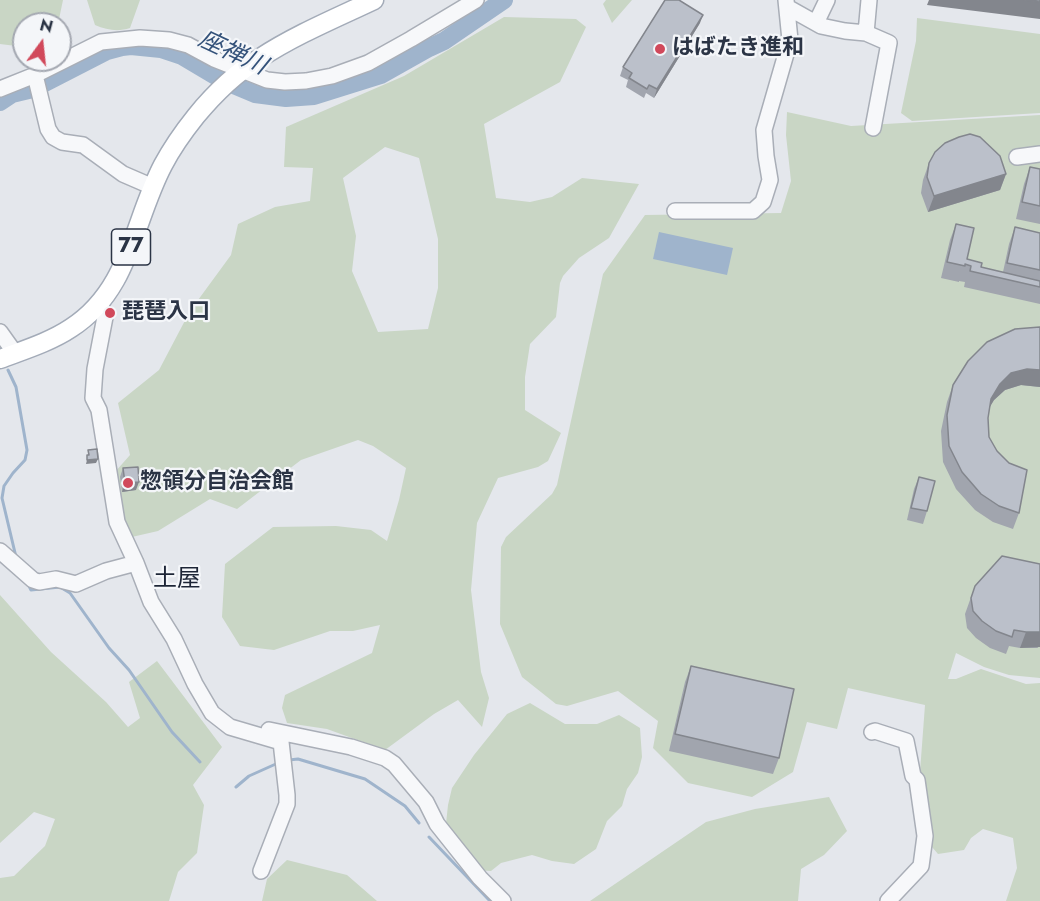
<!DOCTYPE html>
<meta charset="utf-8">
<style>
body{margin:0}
#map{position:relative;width:1040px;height:901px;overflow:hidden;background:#e4e7ec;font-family:Jost,sans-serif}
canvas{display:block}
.north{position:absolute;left:12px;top:12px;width:60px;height:60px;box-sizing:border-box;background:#f4f6f9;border:2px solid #a4a8b1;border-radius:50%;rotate:15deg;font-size:16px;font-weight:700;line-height:24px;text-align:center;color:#2b3445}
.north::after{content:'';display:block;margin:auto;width:21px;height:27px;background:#d1495b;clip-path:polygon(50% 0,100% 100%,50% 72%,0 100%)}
</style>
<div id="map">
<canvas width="1040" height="901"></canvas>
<div class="north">N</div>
</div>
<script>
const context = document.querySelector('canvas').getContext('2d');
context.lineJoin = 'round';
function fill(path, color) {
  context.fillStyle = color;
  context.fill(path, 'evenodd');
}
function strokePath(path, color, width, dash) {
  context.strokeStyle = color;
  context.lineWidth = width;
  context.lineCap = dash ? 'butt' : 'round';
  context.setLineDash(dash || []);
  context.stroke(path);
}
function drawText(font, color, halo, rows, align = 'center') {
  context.font = font + ' Jost,"Noto Sans JP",sans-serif';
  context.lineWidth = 4.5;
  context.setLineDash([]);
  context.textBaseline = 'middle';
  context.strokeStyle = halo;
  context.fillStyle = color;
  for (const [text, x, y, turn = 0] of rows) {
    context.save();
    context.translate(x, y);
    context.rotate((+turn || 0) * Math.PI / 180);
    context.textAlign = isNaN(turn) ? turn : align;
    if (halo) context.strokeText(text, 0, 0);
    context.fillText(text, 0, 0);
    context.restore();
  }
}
fill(new Path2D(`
 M0,0H63L58,24H24V47L0,44Z
 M140,0L130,28C118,32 107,30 95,25L87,0Z
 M606,0H632L612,23L603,4Z
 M504,17L576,19L586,27L560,82L484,124L496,198L530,202L552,197L582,178L639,184L609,238L579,258L563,276L560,283L556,317L530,344L525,377V410L561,433L548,461L538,467L498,478L477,523L471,590L481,672L489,698L482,727L458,700L434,714L385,750L327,729L287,723L282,708L285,695L372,653L380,625L353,631H330L274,650L240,646L222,617L225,564L273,527L336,526L371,530L387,541L399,500L406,468L373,446L358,440L301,460L237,509L210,499L158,531L123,539L115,472L130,455L118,403L159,370L190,311L231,255L238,224L275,207L310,201L313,168L284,167L286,127L404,76ZM385,147L419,158L438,239V288L428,329L378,332L352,271L356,236L343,178Z
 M917,18L1040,34V113L912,121L901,113L916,41Z
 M787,112L851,126L1040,115V678L1009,675L984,667L956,653L948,679H956L981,669L1026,684L1040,683V901H1006L1017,868L1013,838L983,829L971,838L964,850L938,854L926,840L919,785L925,705L848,688L837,729L807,722L793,772L752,797L688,783L653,748L658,721L618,691L567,706L556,704L522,677L500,624L501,547L506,537L552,494L557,485L603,274L645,215L781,213L791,181L786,135Z
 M0,595L51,652L106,702L128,727L140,718L129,682L157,661L222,747L193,785L204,805L197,853L178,872L169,901H0V878L14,876L45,846L55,819L34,812L0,843Z
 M530,703L565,724H597L619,715L640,728L642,757L638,773L627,789L622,806L607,821L596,849L574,864L552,861L532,855L501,863L491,871L474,870L445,833L448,805L452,788L474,755L507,714Z
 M829,797L847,831L824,855L801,869L798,901H590L706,822L755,809Z
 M287,860L347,875L377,901H262L267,879Z`), '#c9d6c5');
fill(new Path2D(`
 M659,232L733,248L727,275L653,259Z`), '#9fb4cc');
strokePath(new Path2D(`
 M8,370L16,387L27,450L25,460L13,473L4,486L2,498L16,557
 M27,582L31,590L60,587L70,593L109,648L129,670L172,732L200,762
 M289,760L298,759L365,779L405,806L419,823
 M236,787L249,776L278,763
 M429,837L490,901`), '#9fb4cc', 3);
strokePath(new Path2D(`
 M0,102L12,94L33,89L107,51L122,47L131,46L161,49L182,56L224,81L255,94L286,98L314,96L381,75L429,48L444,41L504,0`), '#9fb4cc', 18);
const minor = new Path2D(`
 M787,7L821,26L845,31L866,33L889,43L873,128
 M816,23L827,0
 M866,33L869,0
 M35,75L48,129L53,137L62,142L83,145L123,174L153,187
 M0,89L35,75L101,42L140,38L169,40L188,45L214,59L267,80L285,82L306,81L332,76L368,63L411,39L476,0
 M1017,157L1040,154
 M675,211H753L763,202L770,180L766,156L764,130L790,40L786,0
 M100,304L105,317L95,369L93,398L99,410L117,522L136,563L151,602L174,639L195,684L212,713L230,727L281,742L287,795V804L261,871
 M0,332L15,353
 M0,551L33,580L39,582L56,579L76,584L106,571L136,563
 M269,730L351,747L385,758L394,764L426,802L437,824L480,878L503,901
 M872,732L875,731L906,741L913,776L917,780L925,836L921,866L888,901`);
const major = new Path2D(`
 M0,359C24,350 50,342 71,328C130,290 133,222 163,165C172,148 184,131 196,116C214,94 236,73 260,58C295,35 336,18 374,0`);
strokePath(minor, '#a9aeb7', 18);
strokePath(major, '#a3abb8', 21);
strokePath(minor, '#f7f8fa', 15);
strokePath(major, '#fff', 18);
fill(new Path2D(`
 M700,23L654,98L646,93L644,98L626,87L628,80L620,76L623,67Z
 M929,163L1006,174L1000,190L928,212L921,193L923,180Z
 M1030,167L1040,169V224L1016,219L1024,184Z
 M956,224L967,259L981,267L1003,272L1009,244L1015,227L1040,233V304L964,287L965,282L959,281V282L941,278L950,240Z
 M1040,327V387L1021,385L1005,390L994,400L989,408L988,418L989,437L1019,513L1013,529L993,522L975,510L956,489L943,462L941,431L947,402L953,385Z
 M123,468L136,490L122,492L120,477Z
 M919,477L927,511L923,524L907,520L914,489Z
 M1002,556L1038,648H1020L1009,646L1006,654L990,648L976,638L967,628L965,614L975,586Z
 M691,666L779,758L773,774L669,751L685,682Z`), '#a1a5ae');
fill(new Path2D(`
 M929,0H1024L1040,2V19L927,5Z
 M703,15L700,23L654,98L657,89Z
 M1006,174L1000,190L928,212L934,196Z
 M1027,369L1040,370V387L1021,385L1005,390L994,400L985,415L991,399L1000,384L1011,373Z
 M98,459L96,463L86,464L87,460Z
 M139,482L136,490L122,492L125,483Z
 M1026,632H1040V647L1020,648Z`), '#83868d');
const building = new Path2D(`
 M665,0H679L703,15L657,89L649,85L647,89L629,78L632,73L623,67Z
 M1024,0H1040V2Z
 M970,134L980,137L1000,156L1006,174L934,196L927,177L929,163L935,152L945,143L959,137Z
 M1030,167L1040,169V206L1022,202Z
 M956,224L974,228L967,259L982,263L981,267L1040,281V287L970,271L971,266L965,264V266L947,262Z
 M1015,227L1040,233V270L1007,263Z
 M1040,327V370L1027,369L1011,373L1000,384L991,399L988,418L989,437L997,451L1009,463L1027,470L1019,513L999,506L981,494L962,472L949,446L947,415L953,385L968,361L987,342L1015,329Z
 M97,449L98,459L87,460V455H89L88,450Z
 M138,467L139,482L125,483L123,468Z
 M919,477L935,481L927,511L911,508Z
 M1002,556L1040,564V632H1026L1014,630L1012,637L996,631L982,621L973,611L971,598L975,586Z
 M691,666L794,689L779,758L675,734Z`);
fill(building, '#bbc0ca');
strokePath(building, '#83868d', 1.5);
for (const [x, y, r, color] of [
 [660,49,6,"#d1495b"],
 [110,313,6,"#d1495b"],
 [128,483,6,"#d1495b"]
]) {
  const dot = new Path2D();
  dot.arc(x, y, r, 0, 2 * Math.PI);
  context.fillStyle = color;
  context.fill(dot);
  strokePath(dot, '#f4f6f9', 2);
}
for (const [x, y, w] of [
 [131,247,39]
]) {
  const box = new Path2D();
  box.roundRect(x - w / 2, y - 18, w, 36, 4.5);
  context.fillStyle = '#f4f6f9';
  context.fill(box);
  strokePath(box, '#2b3445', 1.5);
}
drawText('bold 21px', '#2b3445', null, [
 ["77",131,247]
]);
drawText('bold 22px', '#2b3445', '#f4f6f9', [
 ["はばたき進和",672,49],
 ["琵琶入口",122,313],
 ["惣領分自治会館",140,483]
], 'left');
drawText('italic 24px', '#34527a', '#f4f6f9', [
 ["座禅川",232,54,25]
]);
drawText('24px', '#1d2536', '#f4f6f9', [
 ["土屋",177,580]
]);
</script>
